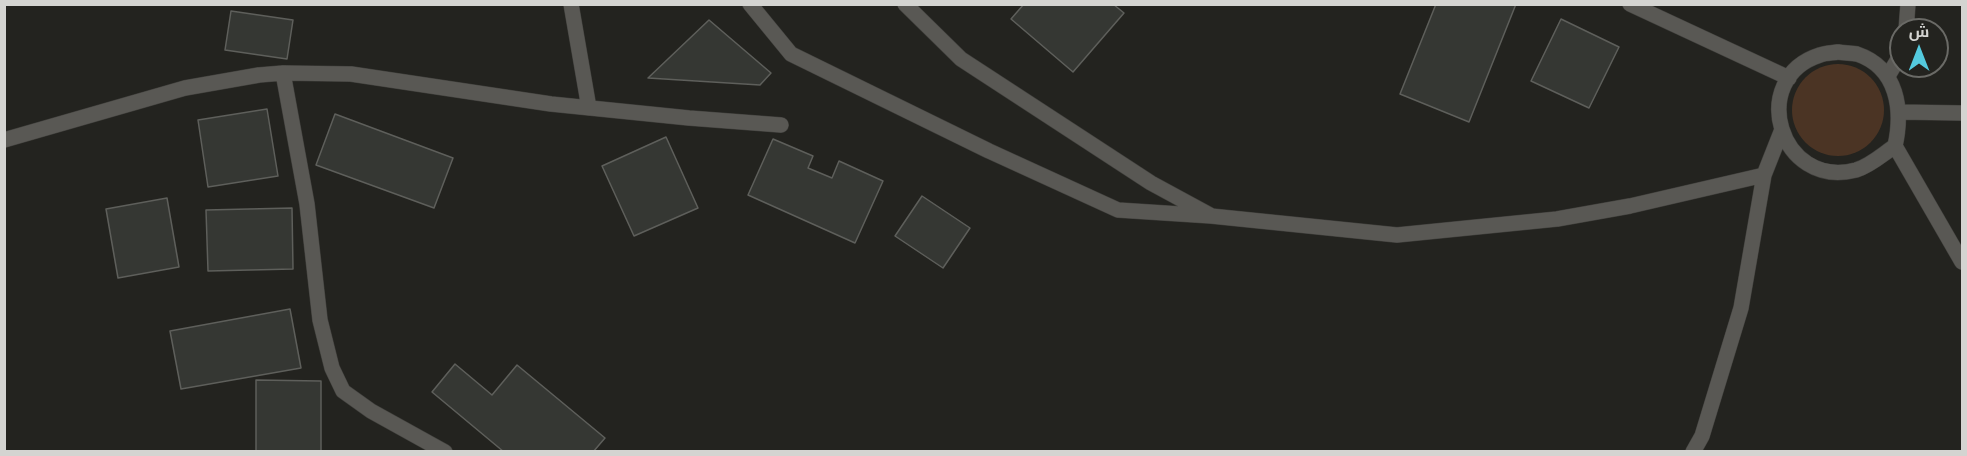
<!DOCTYPE html>
<meta charset="utf-8">
<style>
body{margin:0}
#map{position:relative;width:1967px;height:456px;overflow:hidden;background:#23231f;font-family:Roboto,Cairo,sans-serif}
canvas{display:block}
.frame{position:absolute;inset:0;border:6px solid #d4d4d1;pointer-events:none}
.north{position:absolute;left:1889px;top:18px;width:60px;height:60px;box-sizing:border-box;background:#23231f;border:2px solid #6a6a66;border-radius:50%;rotate:0deg;font-size:16px;font-weight:700;line-height:24px;text-align:center;color:#d4d4d1}
.north::after{content:'';display:block;margin:auto;width:21px;height:27px;background:#54cade;clip-path:polygon(50% 0,100% 100%,50% 72%,0 100%)}
</style>
<div id="map">
<canvas width="1967" height="456"></canvas>
<div class="frame"></div>
<div class="north">ش</div>
</div>
<script>
const context = document.querySelector('canvas').getContext('2d');
context.lineJoin = 'round';
function fill(path, color) {
  context.fillStyle = color;
  context.fill(path, 'evenodd');
}
function strokePath(path, color, width, dash) {
  context.strokeStyle = color;
  context.lineWidth = width;
  context.lineCap = dash ? 'butt' : 'round';
  context.setLineDash(dash || []);
  context.stroke(path);
}
fill(new Path2D(`
 M1792 110a46 46 0 1 1 92 0a46 46 0 1 1-92 0Z`), '#4b3424');
const building = new Path2D(`
 M1024,4H1113L1124,13L1073,72L1011,19Z
 M1436,4H1516L1469,122L1400,94Z
 M231,11L293,20L287,59L225,50Z
 M1561,19L1619,47L1589,108L1531,81Z
 M709,20L771,73L760,85L648,78Z
 M267,109L278,176L208,187L198,120Z
 M335,114L453,158L434,208L316,165Z
 M666,137L698,208L634,236L602,166Z
 M773,139L813,156L808,168L832,178L839,161L883,181L855,243L748,195Z
 M922,196L970,228L943,268L895,236Z
 M167,198L179,267L118,278L106,209Z
 M292,208L293,269L208,271L206,210Z
 M290,309L301,368L181,389L170,331Z
 M455,364L492,395L517,365L605,438L593,452H504L432,392Z
 M256,380L321,381V452H256Z`);
fill(building, '#353733');
strokePath(building, '#5e5f5b', 1.5);
const minor = new Path2D(`
 M571,4L589,108
 M750,4L791,54L989,151L1118,210L1211,216L1397,235L1557,219L1630,206L1764,175
 M905,4L961,59L1151,183L1210,215
 M1630,4L1789,78
 M1906,30L1908,4
 M1838,52C1844,53 1851,53 1857,54C1898,68 1903,110 1895,146C1883,154 1870,166 1856,170C1779,190 1747,78 1820,55C1825,53 1832,53 1838,52Z
 M283,73L307,204L320,320L332,368L343,391L371,411L445,452
 M1888,76L1901,54
 M1899,112L1962,113
 M4,140L185,88L259,75L283,73L351,74L551,104L689,118L781,125
 M1895,146L1962,262
 M1693,452L1702,436L1741,308L1764,175L1781,132`);
strokePath(minor, '#41403d', 16);
strokePath(minor, '#595854', 15);
</script>
